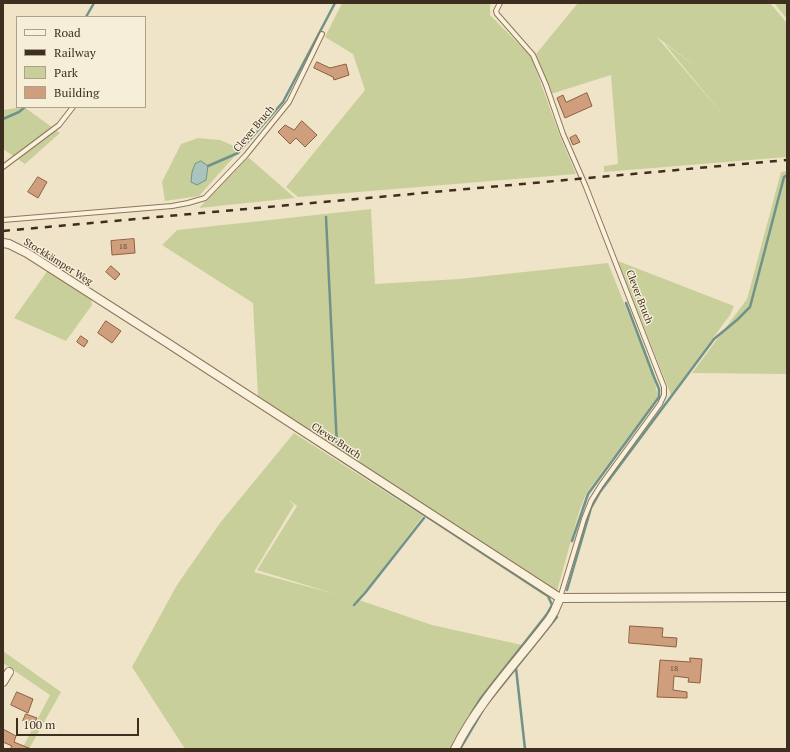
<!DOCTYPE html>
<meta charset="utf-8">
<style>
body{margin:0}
#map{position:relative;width:790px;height:752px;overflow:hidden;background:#f0e4c8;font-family:"PT Serif",serif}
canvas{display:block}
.frame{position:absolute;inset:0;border:4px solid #3d2e20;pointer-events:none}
.legend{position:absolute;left:16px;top:16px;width:130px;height:92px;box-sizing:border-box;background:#f7eed8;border:1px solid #ada18e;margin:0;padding:5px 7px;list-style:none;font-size:12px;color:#3d2e20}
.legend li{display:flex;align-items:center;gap:8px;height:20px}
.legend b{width:20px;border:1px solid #ada18e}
.scale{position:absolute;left:16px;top:718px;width:123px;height:18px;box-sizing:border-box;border:2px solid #3d2e20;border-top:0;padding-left:5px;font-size:12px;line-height:14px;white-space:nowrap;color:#3d2e20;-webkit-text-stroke:3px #f7eed8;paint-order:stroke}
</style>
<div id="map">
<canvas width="790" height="752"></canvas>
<div class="frame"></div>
<ul class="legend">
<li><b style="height:5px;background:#faf1dc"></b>Road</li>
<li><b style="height:5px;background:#3d2e20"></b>Railway</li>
<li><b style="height:11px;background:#c9cf9b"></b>Park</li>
<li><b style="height:11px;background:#cf9f7d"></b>Building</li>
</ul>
<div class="scale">100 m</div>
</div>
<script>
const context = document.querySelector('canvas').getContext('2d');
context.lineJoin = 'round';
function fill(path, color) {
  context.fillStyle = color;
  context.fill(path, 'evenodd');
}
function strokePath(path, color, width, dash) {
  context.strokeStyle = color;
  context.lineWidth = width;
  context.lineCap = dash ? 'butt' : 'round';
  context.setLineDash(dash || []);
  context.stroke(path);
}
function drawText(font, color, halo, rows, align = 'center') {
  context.font = font + ' "PT Serif",serif';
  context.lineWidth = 3;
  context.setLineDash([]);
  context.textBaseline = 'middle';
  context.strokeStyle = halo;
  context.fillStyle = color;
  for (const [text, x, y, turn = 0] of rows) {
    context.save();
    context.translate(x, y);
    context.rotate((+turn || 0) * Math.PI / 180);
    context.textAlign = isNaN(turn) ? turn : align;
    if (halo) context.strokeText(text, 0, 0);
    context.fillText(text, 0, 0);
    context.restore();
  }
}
fill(new Path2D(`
 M342,3H490V15L531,56L560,136L576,174L298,197L286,187L365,90L353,54L325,37Z
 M578,3H770L787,23V157L604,172V166L618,164L611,75L551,94L536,54ZM657,37L702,71L664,43L723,115Z
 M774,3H787V19Z
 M24,107L60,133L25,164L3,149V110Z
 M198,138L220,140L241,149L199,196L165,201L162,182L181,144Z
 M248,157L295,198L199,208Z
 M787,171V374L692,373L747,299L781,172Z
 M371,209L375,284L459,279L608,263L654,378L658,397L586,494L579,512L557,591L258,397L253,303L162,245L177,230Z
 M618,261L734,306L730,315L671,395Z
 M48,270L91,297L92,305L66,341L14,318Z
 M294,433L423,516L359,600L432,625L522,645C496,679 470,711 450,749H185L132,667L177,585L220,523ZM289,500L297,506L257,570L335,594L254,572L294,505Z
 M3,651L61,692L29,749H22L50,695L3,663Z`), '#c9cf9b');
const water = new Path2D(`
 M201,161L208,166L206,180L197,185L191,182L192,172L195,164Z`);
fill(water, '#a9c4bc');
strokePath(water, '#6f938a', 1);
strokePath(new Path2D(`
 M86,17L94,3
 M3,119L19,112L25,107
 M208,166L238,153L283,102L335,3
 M326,217L337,447
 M295,430L543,593L548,596L552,605L547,614L481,698L471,714
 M572,541L588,494L659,397V389L654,377L626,303
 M567,590L591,508L600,492L714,339L737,320L750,307L784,177L787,175
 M354,605L365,593L424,518
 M487,704L516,668
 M460,749L483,710
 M525,749L516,668L557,617`), '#6f938a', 2.5);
const building = new Path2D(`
 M317,62L330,68L346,64L349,75L334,80L333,77L314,68Z
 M587,93L592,106L565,118L557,98L563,95L566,102Z
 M302,121L317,135L305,147L296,138L290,144L278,132L285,125L294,130Z
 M576,135L580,142L573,145L570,138Z
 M38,177L47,182L38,198L28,192Z
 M134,239L135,253L112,255L111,241Z
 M111,266L120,274L115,280L106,272Z
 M106,321L121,331L112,343L98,333Z
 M81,336L88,341L84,347L77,342Z
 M630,626L663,628L662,637L677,638L676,647L629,643Z
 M690,658L702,659L700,683L688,682L689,678L674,676L673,690L687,692V698L657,697L660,660L690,662Z
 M17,692L33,699L28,713L11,705Z
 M26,714L37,718L33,725L23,721Z
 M3,729L16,736L14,742L31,749H10L12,746L3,742Z`);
fill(building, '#cf9f7d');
strokePath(building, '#8d5f41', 1);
const service = new Path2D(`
 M500,3L496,11L497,14L533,55L546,85L563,134L586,187L664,387V395L660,404L601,485L591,501L584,519L560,598
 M3,167L59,125L73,107
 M3,220L172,206L188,203L205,198L246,155L289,102L322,34`);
const minor = new Path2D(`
 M3,243L9,244L27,253L166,342L560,598L787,597
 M3,682L9,672
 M455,749C479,701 517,662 549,620L554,612L560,598`);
strokePath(service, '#8d765c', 6);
strokePath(minor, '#8d765c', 10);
strokePath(service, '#faf1dc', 4);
strokePath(minor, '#faf1dc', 8);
strokePath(new Path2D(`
 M3,231L787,160`), '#3d2e20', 2.5, [7, 7]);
drawText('8px', '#624a37', null, [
 ["18",123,247],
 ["18",674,669]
]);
drawText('10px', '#3d2e20', '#f7eed8', [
 ["Clever Bruch",254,129,-50],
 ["Stockkämper Weg",58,262,32],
 ["Clever Bruch",639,297,69],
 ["Clever Bruch",336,441,33]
]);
</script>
